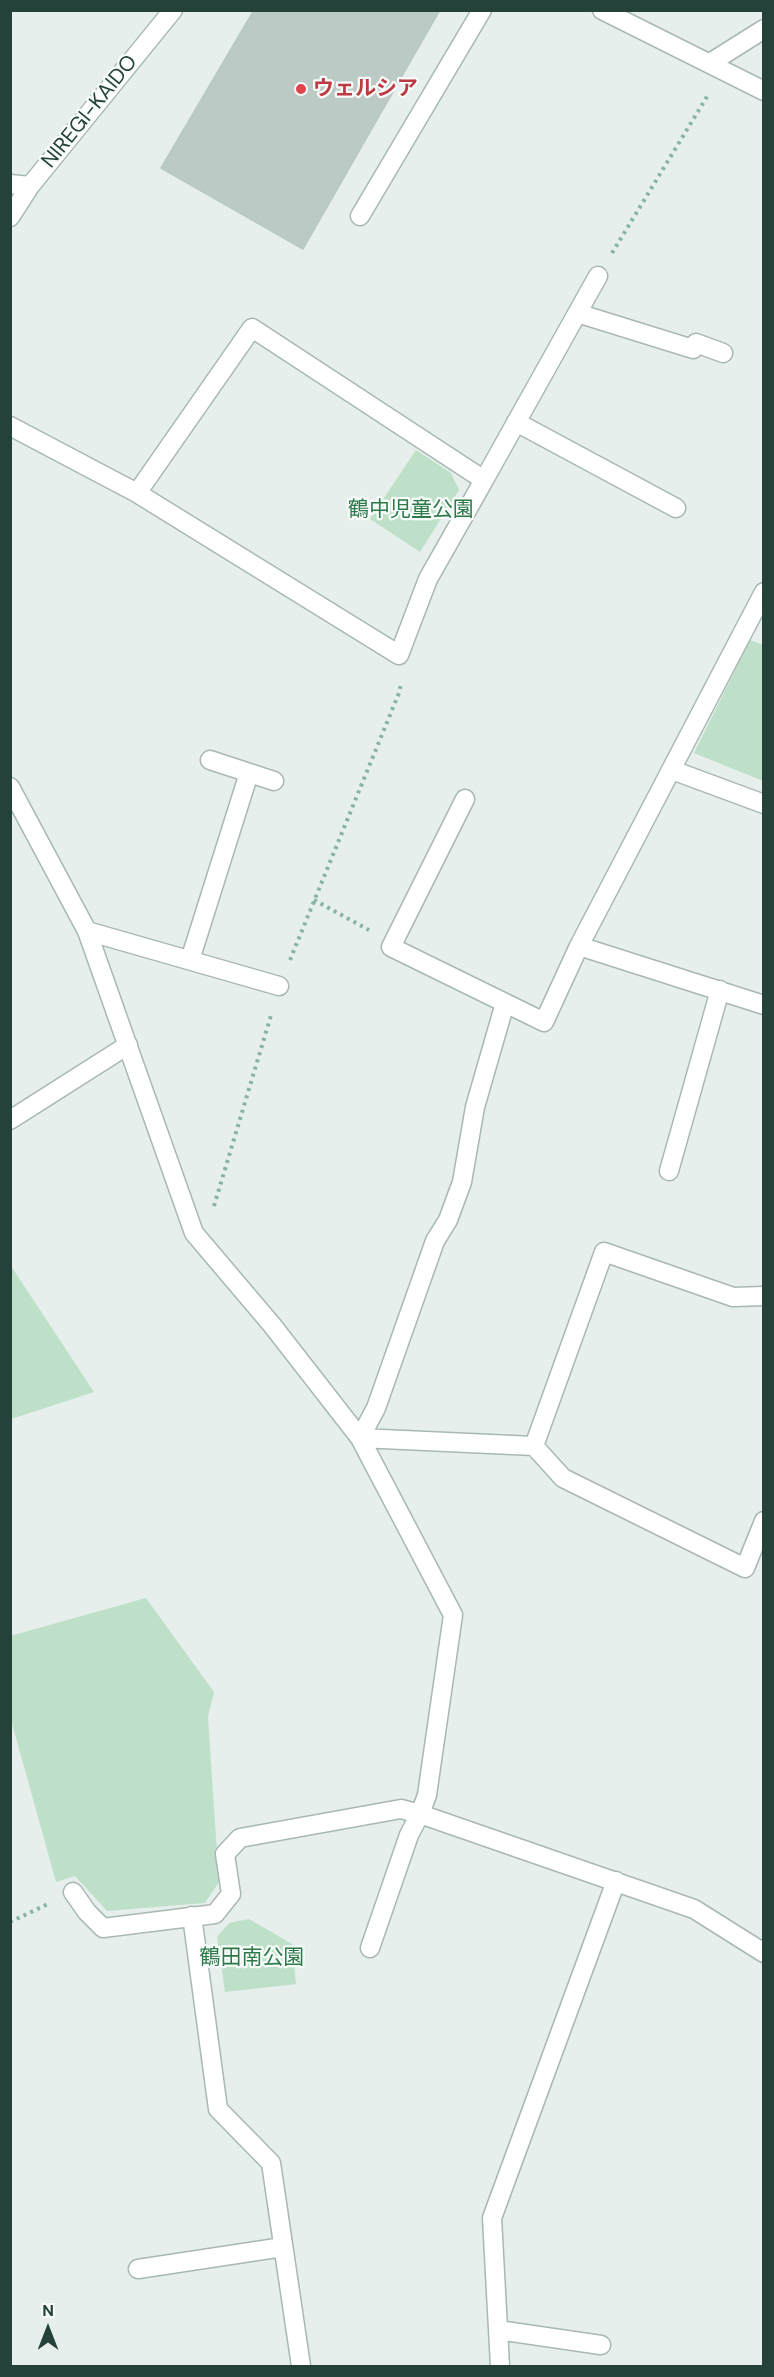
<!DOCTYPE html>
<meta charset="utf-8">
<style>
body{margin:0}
#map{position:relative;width:774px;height:2377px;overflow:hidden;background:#e6efeb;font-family:"DM Sans",sans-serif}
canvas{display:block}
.frame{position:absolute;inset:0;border:12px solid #24423a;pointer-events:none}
.north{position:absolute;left:18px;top:2299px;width:60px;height:60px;-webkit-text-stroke:4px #f7fbf9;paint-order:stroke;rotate:0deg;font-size:16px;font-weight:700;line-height:24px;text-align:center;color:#24423a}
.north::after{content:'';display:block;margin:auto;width:21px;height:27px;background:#24423a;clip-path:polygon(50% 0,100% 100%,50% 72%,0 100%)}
</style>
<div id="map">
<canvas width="774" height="2377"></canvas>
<div class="frame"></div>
<div class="north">N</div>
</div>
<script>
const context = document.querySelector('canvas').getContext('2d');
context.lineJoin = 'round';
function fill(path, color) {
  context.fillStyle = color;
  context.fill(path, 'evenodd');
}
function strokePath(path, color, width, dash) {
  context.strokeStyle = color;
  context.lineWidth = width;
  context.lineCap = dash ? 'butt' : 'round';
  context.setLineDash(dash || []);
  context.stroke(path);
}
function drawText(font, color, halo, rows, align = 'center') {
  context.font = font + ' "DM Sans","Noto Sans JP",sans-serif';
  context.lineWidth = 4.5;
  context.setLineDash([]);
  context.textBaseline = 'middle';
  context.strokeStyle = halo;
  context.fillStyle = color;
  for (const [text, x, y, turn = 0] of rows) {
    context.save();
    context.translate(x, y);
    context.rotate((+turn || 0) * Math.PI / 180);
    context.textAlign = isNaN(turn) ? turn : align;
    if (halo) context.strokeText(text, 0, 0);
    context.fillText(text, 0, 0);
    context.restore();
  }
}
fill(new Path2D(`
 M416,450L451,473L459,490L420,552L370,519Z
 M750,640L763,645V781L694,753Z
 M11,1266L94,1392L11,1419H10Z
 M146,1598L214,1692L208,1717L219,1882L205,1903L107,1911L75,1876L56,1882L11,1720L10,1636Z
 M249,1919L292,1944L296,1984L225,1992L217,1937L229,1923Z`), '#bfe0c8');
const building = new Path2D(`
 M254,10H440L303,249L161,168Z`);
fill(building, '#bbcac4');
strokePath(building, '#b8c9c2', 1.5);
const minor = new Path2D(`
 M602,10L764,91
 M710,63L764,29
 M10,184L30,186
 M360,216L482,10
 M10,217L30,186L173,10
 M577,313L693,349L696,343L723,353
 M516,422L676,508
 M10,426L137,493L399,655L428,579L484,480L252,328L137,493
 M484,480L598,276
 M210,760L274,781
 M672,770L764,804
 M10,787L87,931L194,1233L272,1325L360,1438L453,1615L427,1795L420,1814L694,1909L764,1953
 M465,799L391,947L544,1022L579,946L764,592
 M87,931L279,986
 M579,946L764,1005
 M190,960L249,773
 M505,1003L475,1107L462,1182L448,1220L435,1241L376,1408L360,1438L534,1446L563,1478L745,1568L764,1521
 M10,1120L128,1045
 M669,1171L720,990
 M534,1446L604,1252L733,1297L764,1296
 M73,1892L87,1912L103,1928L215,1914L231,1894L225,1854L240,1838L401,1809L420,1814L409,1835L370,1948
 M192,1916L218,2109L271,2163L301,2366
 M138,2269L283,2247
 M498,2330L601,2345
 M500,2366L492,2218L616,1881`);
strokePath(minor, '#a8b8b2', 21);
strokePath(new Path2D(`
 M612,253L708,95
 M314,900L369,930
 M290,960L399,693L401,683
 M214,1206L272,1012
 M764,1791V1796
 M10,1922L48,1904`), '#86b3a5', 4, [3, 4.5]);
strokePath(minor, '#fff', 18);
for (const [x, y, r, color] of [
 [301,89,6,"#e0444e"]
]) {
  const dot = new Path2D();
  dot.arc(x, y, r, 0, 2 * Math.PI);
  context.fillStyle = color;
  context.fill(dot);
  strokePath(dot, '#f7fbf9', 2);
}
drawText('bold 21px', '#be3a42', '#f7fbf9', [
 ["ウェルシア",313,89]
], 'left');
drawText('21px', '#24423a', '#f7fbf9', [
 ["NIREGI-KAIDO",90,112,-51]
]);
drawText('21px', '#2d7a4b', '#f7fbf9', [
 ["鶴中児童公園",411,510],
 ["鶴田南公園",252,1958]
]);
</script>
